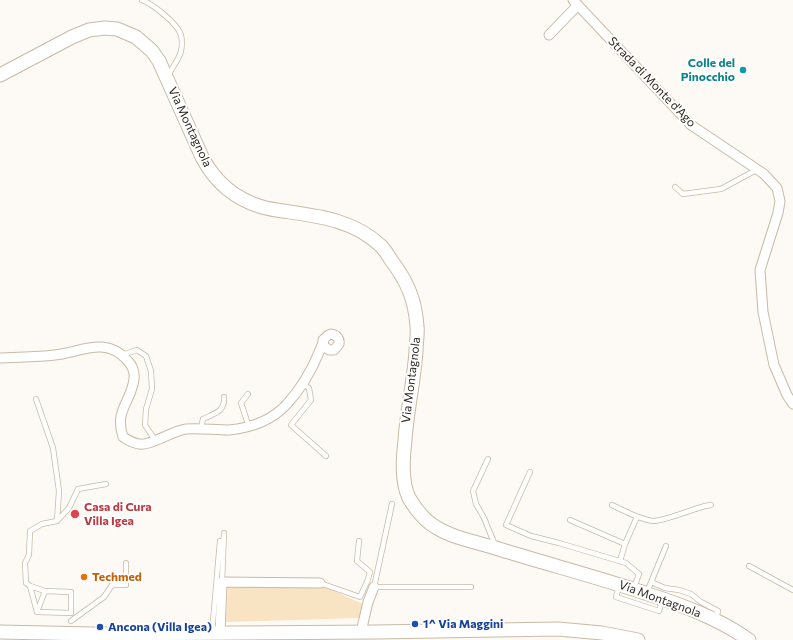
<!DOCTYPE html>
<style>
body{margin:0}
canvas{display:block;background:#fdfaf5}
</style>
<canvas width="793" height="640"></canvas>
<script>
const context = document.querySelector('canvas').getContext('2d');
context.lineJoin = 'round';
function fill(path, color) {
  context.fillStyle = color;
  context.fill(path, 'evenodd');
}
function strokePath(path, color, width, dash) {
  context.strokeStyle = color;
  context.lineWidth = width;
  context.lineCap = dash ? 'butt' : 'round';
  context.setLineDash(dash || []);
  context.stroke(path);
}
function drawText(font, color, halo, rows, align = 'center') {
  context.font = font + ' Commissioner,sans-serif';
  context.lineWidth = 4;
  context.setLineDash([]);
  context.textBaseline = 'middle';
  context.strokeStyle = halo;
  context.fillStyle = color;
  for (const [text, x, y, turn = 0] of rows) {
    context.save();
    context.translate(x, y);
    context.rotate((+turn || 0) * Math.PI / 180);
    context.textAlign = isNaN(turn) ? turn : align;
    if (halo) context.strokeText(text, 0, 0);
    context.fillText(text, 0, 0);
    context.restore();
  }
}
fill(new Path2D(`
 M228,587H325L365,605L361,618L226,622Z`), '#f8e3c2');
const service = new Path2D(`
 M142,0C154,5 177,23 181,35C182,39 182,47 181,51C180,58 171,69 168,76
 M675,187L683,194L721,189L758,169
 M122,355L137,350L146,356L151,371L152,389L146,409L145,425L155,440
 M303,384L309,388L311,400L291,425L326,456
 M248,394L241,403L249,427
 M36,399L53,448L59,491L57,521
 M201,428L203,419C215,413 225,412 224,397
 M488,459L473,491L476,504L484,518L495,545
 M530,472L506,525L531,536L559,543L626,563L639,574L634,588
 M392,504L374,587H471
 M612,505C625,511 638,519 653,521C664,521 693,509 705,506L711,505
 M570,520L625,544
 M620,561L625,544L637,517
 M749,566L793,590
 M222,582L224,533
 M651,582L665,588L679,590L691,594L701,602L718,611L716,619
 M320,583L360,597L367,582L370,572L357,561L359,541
 M30,586L26,583L25,563L29,555L30,531L42,524L57,521L69,508L78,489L106,484
 M30,586L45,591L71,592V613L37,612Z
 M619,587L616,597L659,611L662,601
 M647,592L666,546
 M37,612L45,591
 M71,621L104,597L112,585H126V563
 M212,633L220,541`);
const minor = new Path2D(`
 M573,0L691,125L764,174L777,188L780,201L778,213L760,270L763,312L774,365L787,395L793,404
 M549,35L578,5
 M0,358C18,357 37,357 55,355C81,352 105,336 127,360C132,365 135,371 134,379C131,403 114,410 123,437C128,440 134,444 140,444C150,446 172,431 186,429C200,428 214,430 229,430C250,428 271,421 286,405C301,389 312,370 320,350C323,344 323,336 331,334C337,335 340,339 339,344L334,350H329L324,346L323,340
 M361,632L368,602L374,587
 M220,633L222,582L320,583`);
const secondary = new Path2D(`
 M0,75L72,37L89,30L105,28L117,29L136,37L152,51L159,61L202,157C215,182 235,199 262,207C269,209 276,210 283,211C318,216 354,220 381,246C385,250 388,255 391,260C407,281 415,299 417,326C418,334 416,343 416,351C414,381 407,410 405,440C403,458 401,481 409,498C413,505 419,513 425,519C444,537 474,541 499,549C547,564 597,577 645,593C682,605 718,618 749,640
 M0,632L93,634L376,632L558,629L602,633L638,640`);
strokePath(service, '#c8baa5', 6);
strokePath(minor, '#c8baa5', 11);
strokePath(secondary, '#c8baa5', 15);
strokePath(service, '#fff', 4.5);
strokePath(minor, '#fff', 9);
strokePath(secondary, '#fff', 13);
for (const [x, y, r, color] of [
 [743,70,4,"#0f9aa8"],
 [75,514,5,"#e0444e"],
 [84,577,4,"#e8710a"],
 [415,624,4,"#1a4fb4"],
 [100,627,4,"#1a4fb4"]
]) {
  const dot = new Path2D();
  dot.arc(x, y, r, 0, 2 * Math.PI);
  context.fillStyle = color;
  context.fill(dot);
  strokePath(dot, '#fff', 1.5);
}
drawText('bold 12px', '#0d838f', '#fff', [
 ["Colle del",735,63],
 ["Pinocchio",735,77]
], 'right');
drawText('12px', '#2f2a22', '#fff', [
 ["Strada di Monte d'Ago",652,82,46],
 ["Via Montagnola",190,127,65],
 ["Via Montagnola",411,380,-83],
 ["Via Montagnola",660,599,20]
]);
drawText('bold 12px', '#be3a42', '#fff', [
 ["Casa di Cura",84,507],
 ["Villa Igea",84,521]
], 'left');
drawText('bold 12px', '#c56008', '#fff', [
 ["Techmed",92,577]
], 'left');
drawText('bold 12px', '#164399', '#fff', [
 ["1^ Via Maggini",423,624],
 ["Ancona (Villa Igea)",108,627]
], 'left');
</script>
